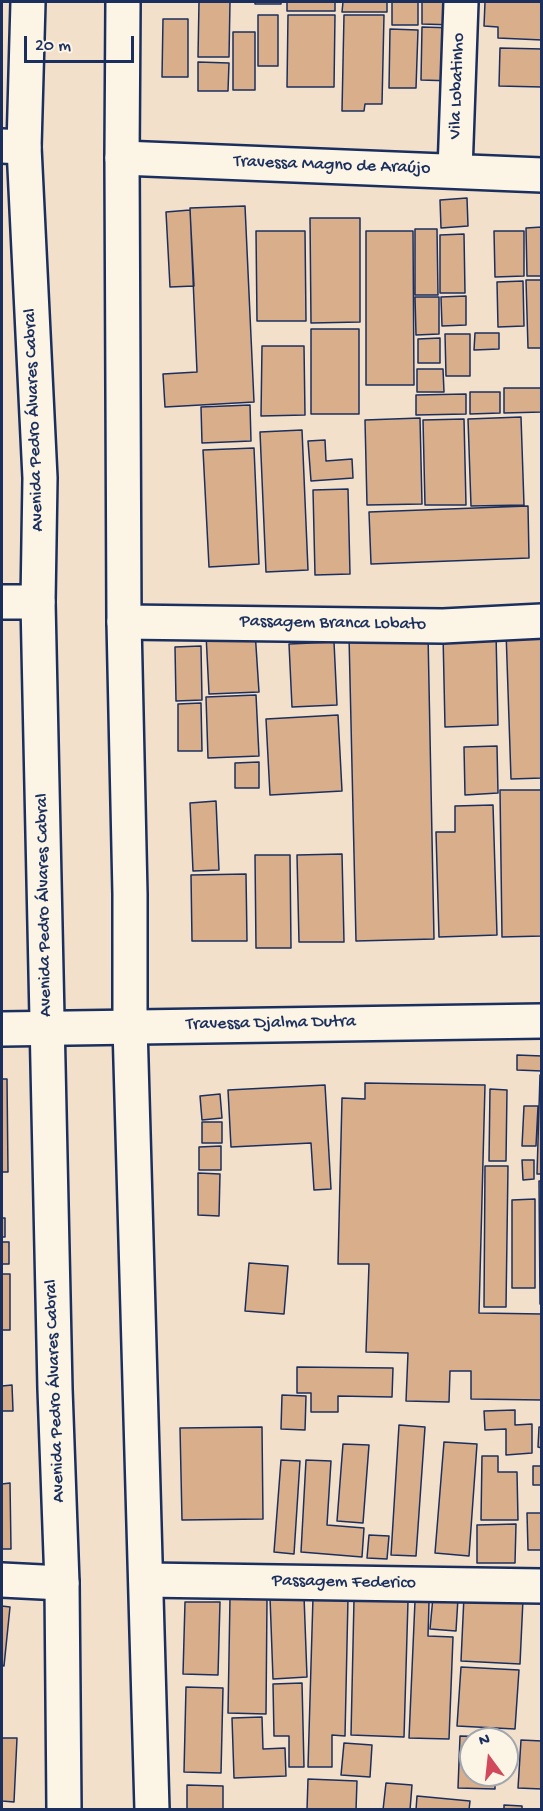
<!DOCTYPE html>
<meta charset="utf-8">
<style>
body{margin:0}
#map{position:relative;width:543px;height:1811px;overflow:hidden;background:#f2e0ca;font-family:"Gochi Hand",sans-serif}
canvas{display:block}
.frame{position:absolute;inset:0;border:3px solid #1b2f5e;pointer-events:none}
.north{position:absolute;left:459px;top:1727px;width:60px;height:60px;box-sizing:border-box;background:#fcf5e5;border:2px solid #a2a6af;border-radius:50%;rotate:345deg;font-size:16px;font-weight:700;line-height:24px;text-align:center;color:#1b2f5e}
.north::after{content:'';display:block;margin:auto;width:21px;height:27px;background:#d1495b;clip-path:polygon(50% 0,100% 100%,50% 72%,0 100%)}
.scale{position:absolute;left:24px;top:36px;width:110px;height:27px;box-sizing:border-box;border:3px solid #1b2f5e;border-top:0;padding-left:8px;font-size:18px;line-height:21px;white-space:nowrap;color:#1b2f5e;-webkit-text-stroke:4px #fcf5e5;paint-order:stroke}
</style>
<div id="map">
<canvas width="543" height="1811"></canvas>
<div class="frame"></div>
<div class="north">N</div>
<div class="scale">20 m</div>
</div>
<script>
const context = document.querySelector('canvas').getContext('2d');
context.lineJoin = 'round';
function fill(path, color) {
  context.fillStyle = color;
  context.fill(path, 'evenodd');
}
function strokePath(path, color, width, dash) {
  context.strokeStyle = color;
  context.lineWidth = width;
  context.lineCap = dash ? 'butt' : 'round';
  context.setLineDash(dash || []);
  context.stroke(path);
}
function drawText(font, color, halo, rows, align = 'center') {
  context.font = font + ' "Gochi Hand",sans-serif';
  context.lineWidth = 6;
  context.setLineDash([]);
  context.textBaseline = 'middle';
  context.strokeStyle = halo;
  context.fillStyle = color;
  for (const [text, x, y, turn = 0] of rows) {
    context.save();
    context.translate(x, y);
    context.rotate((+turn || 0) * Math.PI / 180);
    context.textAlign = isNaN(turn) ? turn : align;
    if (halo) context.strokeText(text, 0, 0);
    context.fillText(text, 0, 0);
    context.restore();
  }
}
const building = new Path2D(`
 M199,2H230L229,57H198Z
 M255,2H281V4H255Z
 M287,2H335V11H287Z
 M343,2H387V12H342Z
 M392,2H418V25H392Z
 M422,2H456L455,25L422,24Z
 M485,2H542V40L498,38V27L484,26Z
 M258,15H278V66H258Z
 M288,15H335L334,87H287Z
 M344,15H384L382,104H365L364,111H342Z
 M163,19H188V77H162Z
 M422,27L454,28L453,81L421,80Z
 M390,29L418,30L416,88H389Z
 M233,32H255V90H233Z
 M500,48L542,49V87L499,86Z
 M198,62L229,63L228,91H198Z
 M467,198L468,226L441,228L440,200Z
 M245,206L254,402L165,407L163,374L197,372L190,208Z
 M190,210L194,286L170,287L166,212Z
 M310,218H360V322L311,323Z
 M542,227V276H527L526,228Z
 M415,229H437L438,295H415Z
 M256,231H305L306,321H257Z
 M366,231H413L414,385H366Z
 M494,231H524V276L495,277Z
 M464,234L465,293H440V235Z
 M526,280H542V348H528Z
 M523,281L524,326L498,327L497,282Z
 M466,296V325L442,326L441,297Z
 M415,297H439V334L416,335Z
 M311,329H359V414H311Z
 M475,333H499V349L474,350Z
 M445,334H470V376H446Z
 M440,338V363H418V339Z
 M262,346H304L305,415L261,416Z
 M417,369H443L444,392H417Z
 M504,388H542V412L504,413Z
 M470,392H500V413L470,414Z
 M466,394V414L416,415V395Z
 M250,405L251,441L202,443L201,407Z
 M521,417L524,505L471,506L468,419Z
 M420,418L422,504L367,505L365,420Z
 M464,419L466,505H425L423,420Z
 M302,430L308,570L266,572L260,432Z
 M325,440L326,461L352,459L353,478L311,481L308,441Z
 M254,448L259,564L209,567L203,450Z
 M348,489L350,574L315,575L313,490Z
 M528,506L529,558L371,564L369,512Z
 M542,630V778L511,779L506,631Z
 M255,631L259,692L209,694L206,634Z
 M496,633L498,725L445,727L443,634Z
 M428,634L434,939L356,941L349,636Z
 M334,642L337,705L292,707L289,644Z
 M201,646L202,700L176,701L175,647Z
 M256,695L259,756L208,758L206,697Z
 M201,703L202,751H178V704Z
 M338,715L342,791L270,795L266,719Z
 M497,746L498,793L465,795L464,747Z
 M259,762V788H235V763Z
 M500,790H542V936L502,937Z
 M216,801L219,870L193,871L190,803Z
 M493,805L497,935L439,937L436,832H455V806Z
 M342,854L344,942H299L297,855Z
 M255,855H290L291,948H256Z
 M246,874L247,941H192L191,875Z
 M517,1055L542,1056V1071L517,1070Z
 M540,1075H542V1174H537Z
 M2,1079H7L8,1172H2Z
 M365,1083L485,1085L479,1313L542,1314V1400L471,1399V1371H450L449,1402L406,1401L408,1353L366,1352L369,1264H338L342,1098L365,1099Z
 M325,1085L331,1189L314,1190L311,1143L231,1147L228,1090Z
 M490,1089L507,1090L506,1161H489Z
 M220,1094L222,1118L202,1120L200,1096Z
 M524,1106H538L536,1146H522Z
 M202,1122H222V1143H202Z
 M221,1146V1170H199V1147Z
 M522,1160H534V1179L523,1180Z
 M485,1166H508L506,1307H484Z
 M198,1173L220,1174L219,1216L198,1215Z
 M539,1181H542V1304H540Z
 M535,1199V1288H512V1200Z
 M2,1218H5V1237H2Z
 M2,1242H9V1264H2Z
 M249,1263L288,1266L284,1314L245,1311Z
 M2,1274H10V1330H2Z
 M297,1367L393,1368L392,1397L338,1396V1412H311V1393H297Z
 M12,1385L13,1411H2V1386Z
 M282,1395L306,1396L305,1430L281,1429Z
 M515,1410V1425L532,1424V1453L506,1455V1429L485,1430L484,1411Z
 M399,1425L425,1427L416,1556L391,1555Z
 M262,1427L263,1519L182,1520L180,1428Z
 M539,1427H542V1448L538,1447Z
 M444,1442L477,1444L469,1556L435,1553Z
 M343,1444L369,1445L363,1523L337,1521Z
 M482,1456H498V1472H517L518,1520H481Z
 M281,1460L300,1461L294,1554L274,1552Z
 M306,1460L331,1461L327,1525L364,1528L362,1557L301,1552Z
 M533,1466H542V1485H533Z
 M10,1483L11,1549H2V1484Z
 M527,1513H542V1550H528Z
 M516,1524L515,1563H477V1525Z
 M369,1535L389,1536L387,1559L367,1558Z
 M304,1596L307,1677L273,1679L270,1597Z
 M464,1596L523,1599L520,1664L461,1661Z
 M313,1597L348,1598L345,1736L332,1735V1767H308Z
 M433,1597L458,1598L456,1631L430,1629Z
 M230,1598L267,1599L266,1714L228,1713Z
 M354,1600L408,1601L404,1737L351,1735Z
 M415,1601L429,1602L428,1636L453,1637L449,1739L409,1738Z
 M185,1602H220L218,1675L183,1674Z
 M2,1606L10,1607L4,1666L2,1665Z
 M461,1667L519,1670L515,1729L457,1726Z
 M302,1683L304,1767H289V1736H274L273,1684Z
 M186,1687L223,1688L221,1773L184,1772Z
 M262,1717L263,1749L285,1748L286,1776L234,1778L232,1718Z
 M460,1736L497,1737V1739H471V1775H495V1789L458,1788Z
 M2,1738H17L14,1802L2,1801Z
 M521,1740L542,1741V1789L518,1788Z
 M344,1743L372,1745L370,1777L341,1775Z
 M308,1779L357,1781L356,1810H307Z
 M386,1783L412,1785L410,1810H383Z
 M187,1785L223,1786V1810H187Z
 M417,1796L470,1801L469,1810H416Z
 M504,1805L522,1806V1810H504Z`);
fill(building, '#d9ae8a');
strokePath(building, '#1b2f5e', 1.5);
const minor = new Path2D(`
 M2,146L24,147
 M122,158L542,175
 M455,171L461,2
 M2,602H38
 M124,622L443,626L542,621
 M2,1029L542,1021
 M2,1580L62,1583
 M146,1580L542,1586`);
const major = new Path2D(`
 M28,2L24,147L40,478L38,602L55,1389L62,1583L64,1810
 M123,2L122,158L124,622L130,894V1026L152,1810`);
strokePath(minor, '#1b2f5e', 38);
strokePath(major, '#1b2f5e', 38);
strokePath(minor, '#fcf5e5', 33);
strokePath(major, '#fcf5e5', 33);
drawText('18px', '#1b2f5e', '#fcf5e5', [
 ["Vila Lobatinho",458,86,-88],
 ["Travessa Magno de Araújo",332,166,2],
 ["Avenida Pedro Álvares Cabral",35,420,-92],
 ["Passagem Branca Lobato",333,624,1],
 ["Avenida Pedro Álvares Cabral",45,905,-91],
 ["Travessa Djalma Dutra",271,1024,-1],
 ["Avenida Pedro Álvares Cabral",56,1391,-92],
 ["Passagem Federico",344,1583,1]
]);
</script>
